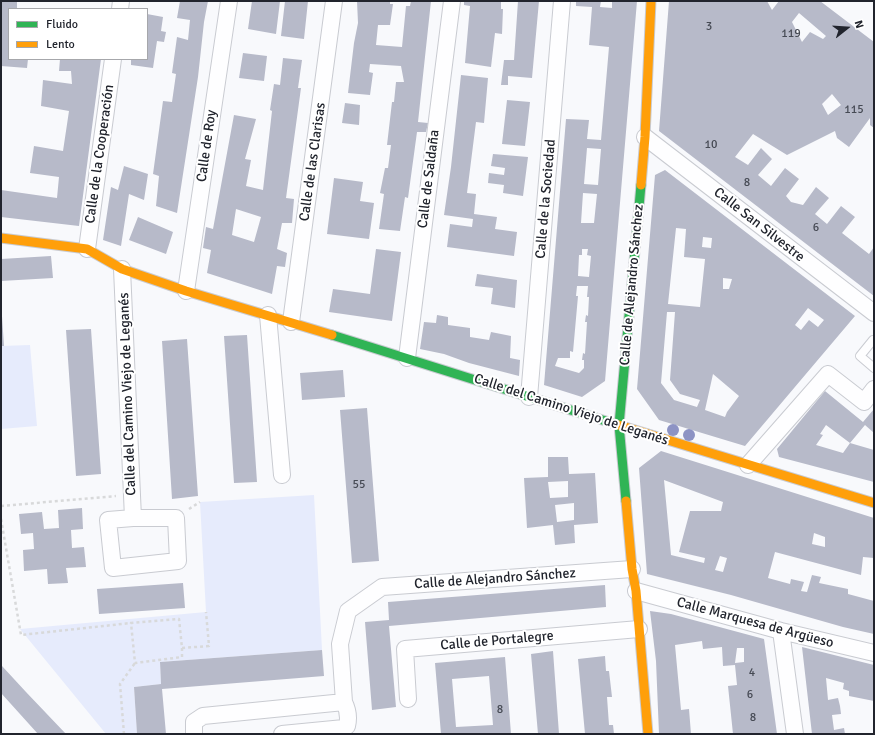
<!DOCTYPE html>
<meta charset="utf-8">
<style>
body{margin:0}
#map{position:relative;width:875px;height:735px;overflow:hidden;background:#f8f9fc;font-family:Signika,sans-serif}
canvas{display:block}
.frame{position:absolute;inset:0;border:2px solid #21242d;pointer-events:none}
.legend{position:absolute;left:8px;top:8px;width:140px;height:52px;box-sizing:border-box;background:#fff;border:1px solid #a6a7ab;margin:0;padding:5px 7px;list-style:none;font-size:12px;color:#21242d}
.legend li{display:flex;align-items:center;gap:8px;height:20px}
.legend b{width:20px;border:1px solid #a6a7ab}
.north{position:absolute;left:827px;top:8px;width:40px;height:40px;-webkit-text-stroke:3px #fff;paint-order:stroke;rotate:73deg;font-size:11px;font-weight:700;line-height:16px;text-align:center;color:#21242d}
.north::after{content:'';display:block;margin:auto;width:14px;height:18px;background:#21242d;clip-path:polygon(50% 0,100% 100%,50% 72%,0 100%)}
</style>
<div id="map">
<canvas width="875" height="735"></canvas>
<div class="frame"></div>
<ul class="legend">
<li><b style="height:5px;background:#30b455"></b>Fluido</li>
<li><b style="height:5px;background:#ff9f0a"></b>Lento</li>
</ul>
<div class="north">N</div>
</div>
<script>
const context = document.querySelector('canvas').getContext('2d');
context.lineJoin = 'round';
function fill(path, color) {
  context.fillStyle = color;
  context.fill(path, 'evenodd');
}
function strokePath(path, color, width, dash) {
  context.strokeStyle = color;
  context.lineWidth = width;
  context.lineCap = dash ? 'butt' : 'round';
  context.setLineDash(dash || []);
  context.stroke(path);
}
function drawText(font, color, halo, rows, align = 'center') {
  context.font = font + ' Signika,sans-serif';
  context.lineWidth = 4;
  context.setLineDash([]);
  context.textBaseline = 'middle';
  context.strokeStyle = halo;
  context.fillStyle = color;
  for (const [text, x, y, turn = 0] of rows) {
    context.save();
    context.translate(x, y);
    context.rotate((+turn || 0) * Math.PI / 180);
    context.textAlign = isNaN(turn) ? turn : align;
    if (halo) context.strokeText(text, 0, 0);
    context.fillText(text, 0, 0);
    context.restore();
  }
}
fill(new Path2D(`
 M30,345L37,426L1,429V346Z
 M314,495L322,650L160,662L161,684L134,687L137,734H106L20,629L206,612L200,502Z`), '#e6ebfc');
fill(new Path2D(`
 M1,1H17V9H9V59H28L27,68L1,66Z
 M180,1H208L204,22L198,77L177,213L156,206L159,176L153,174L163,101L172,102L176,74L172,73L177,37L188,40L190,20L177,18Z
 M252,1H280L276,34L248,29Z
 M285,1H308L304,39L281,36Z
 M357,1H390V4H393L390,25H378L376,45L402,47L406,6H410L411,1H431L418,122L428,123L426,132H417L408,198L405,197L400,231L379,229L384,194L380,193L385,168H388L391,145H387L392,102H394L396,82H404L401,66L370,64L369,72L373,73L370,95L348,93L354,43L358,23Z
 M464,1H501V9H503L502,34L495,33L491,67L465,63L470,6L464,5Z
 M518,1H539L532,78L508,76V85H501L504,60H514Z
 M576,1H601L600,7L612,8V1H637L605,381L582,397L544,385L566,119L589,120L587,139L601,140L609,47L589,45L592,7L576,6ZM587,148L601,149L598,185L584,184ZM583,193L597,194L594,223H581ZM582,249H588L587,255L591,256L589,277L578,276L579,255H582ZM577,286H588L587,297H589L588,316L586,315L585,322H587L585,354L583,353L582,360H584V368L579,373L555,366L558,358H570V351L573,352L578,296H576Z
 M669,1H767L772,10L779,1H820L874,42V128L870,125V118L849,147L837,138L835,131L787,155L753,134L735,157L748,165L761,148L772,159L758,175L771,186L785,168L799,179L786,196L791,202L803,205L816,187L829,198L815,214L827,224L841,206L855,217L842,233L869,254L874,247V296L659,131ZM799,13L826,36L823,39L810,32L802,42L792,22ZM832,94L841,105L828,115L822,104Z
 M147,14L163,17L161,31L166,32L164,42L157,41L153,68L131,65V59H147Z
 M243,53L267,56L264,81L239,78Z
 M283,58L302,60L298,88H301L286,198L294,199L292,223H282L277,249L287,253L285,267L277,266L272,294L207,273L211,250L203,248L206,227L213,229L234,115L256,119L245,159L251,160L246,186L263,190L272,111L270,110L274,84L280,85ZM236,209L261,217L254,242L232,235Z
 M60,59H101L79,226L1,217V190L57,198L59,177L30,173L34,146L63,151L69,111L41,106L43,80L72,84L71,71H59Z
 M461,75L488,78L484,123L476,122L467,193L476,194L474,214L497,217L495,229L517,232L514,256L447,247L450,224L472,227L473,219L444,215L451,167Z
 M507,100L530,102L525,146L502,144Z
 M345,103L360,105L359,125L342,123Z
 M493,154L528,157L523,196L503,193L504,185L488,183L489,173L504,175L505,168L491,166Z
 M124,166L148,174L144,200L129,194L121,246L103,240L111,187L118,190Z
 M665,170L855,316L745,446L659,420L637,389L655,175ZM676,228L686,229L684,257L705,259L700,307L668,304ZM703,237L712,238L711,248L702,247ZM723,278L732,279L729,289H723ZM808,308L824,320L818,327L809,320L801,330L795,325ZM667,312H675L670,380L680,394L700,400L697,407L674,400L661,383ZM713,374L739,396L727,412L725,417L705,410Z
 M334,178L363,182L360,201L374,203L369,239L327,234Z
 M138,217L173,232L166,254L129,240Z
 M376,249L401,252L392,321L329,312L333,289L370,294Z
 M51,256L53,278L1,281V259Z
 M477,274L517,280L515,308L491,304L493,288L475,286Z
 M437,315L448,317V325L470,328V337L489,340L491,332L511,336L510,358L520,360L519,376L469,363L444,354L420,349L424,322L436,323Z
 M1,316H2L4,346H1Z
 M91,329L101,474L76,476L66,330Z
 M247,335L257,482L234,483L224,336Z
 M187,339L198,496L172,499L162,341Z
 M343,370L345,397L302,400L300,373Z
 M825,391L863,422L874,409V433L865,425L850,443L826,425L820,434L823,435L816,445L843,453L850,443L874,450V482L779,457L777,449Z
 M367,408L379,561L352,563L340,410Z
 M661,451L874,518V558L863,557L861,575L775,552L768,578L790,584L791,579L804,582L801,591L807,592L812,575L821,577L819,583L848,589V594L874,601V634L843,627L731,595L647,574L639,468ZM664,480L723,502L721,511H690L679,552L705,558L704,563L671,555ZM814,533L825,537V547L812,544ZM720,556L727,558L723,572L715,570Z
 M548,457H568L569,474L595,473L598,523L574,525L575,543L555,545L553,525L527,528L524,478L548,477ZM568,481V497L550,498L548,482ZM574,503V520L557,522L555,505Z
 M82,508L83,529L71,530L72,548L84,547L86,567L66,568L68,583L48,584L47,569L24,571L23,550L34,549L33,533L21,534L19,514L42,512L44,529L59,528L58,510Z
 M183,583L185,608L99,614L97,589Z
 M605,585L606,607L389,626L396,707L372,710L365,622L389,620L388,602Z
 M650,611L671,614L764,639L777,734H733L728,686L737,685L735,665L723,666L722,647L703,649L702,641L675,645L681,710L689,709L691,734H659L656,661ZM737,648H744V662L735,663Z
 M802,647L874,665V701L849,696V691L843,689L844,683L826,678L828,700L838,698L840,706L841,714L832,715L834,730L844,728L845,734H812Z
 M322,650L324,676L162,689L166,734H137L134,687L161,684L160,662Z
 M553,651L559,734H538L531,654Z
 M605,656L606,671H609L612,697H607L609,725H613L614,734H585L578,659Z
 M505,657L511,734H441L435,663ZM489,676L493,725L456,727L452,679Z
 M2,666L26,692L66,734H38L1,693V667Z`), '#b7bac9');
const lane = new Path2D(`
 M873,340L860,356L874,368`);
const street = new Path2D(`
 M120,9L121,1
 M645,137L874,313
 M87,249L113,59
 M122,269L133,518
 M186,291L229,1
 M268,315L282,475
 M291,322L334,1
 M407,358L452,1
 M529,397L562,1
 M748,465L828,374L864,402L874,389
 M133,518H176L178,561L113,568L108,520Z
 M636,591L781,631L874,653
 M781,631L795,734
 M408,699L405,649L639,629
 M194,734V722L203,716L344,702
 M282,734L344,728L347,726C349,718 348,710 344,702L340,644L348,611L382,587L632,569`);
const fast = new Path2D(`
 M332,335L612,423
 M626,501L619,425L641,185`);
const slow = new Path2D(`
 M641,185L645,137L651,1
 M1,238L87,249L122,269L186,291L332,335
 M612,423L874,503
 M626,501L632,569L636,591L648,734`);
strokePath(lane, '#c9cbd1', 10);
strokePath(street, '#c9cbd1', 18);
strokePath(fast, '#c9cbd1', 11);
strokePath(slow, '#c9cbd1', 11);
strokePath(new Path2D(`
 M1,506L116,496
 M189,509L200,502
 M1,519L21,635L131,623
 M182,648V657L135,663L131,623L179,619L182,648L209,646L206,612
 M124,734L120,684L135,663`), '#d8d9da', 2.5, [3, 3]);
strokePath(lane, '#fefeff', 8);
strokePath(street, '#fefeff', 16);
strokePath(fast, '#30b455', 9);
strokePath(slow, '#ff9f0a', 9);
context.fillStyle = '#8d93c4';
for (const [x, y] of [
 [673,430],
 [689,435]
]) {
  context.beginPath();
  context.arc(x, y, 6, 0, 2 * Math.PI);
  context.fill();
}
drawText('12px', '#464a54', null, [
 ["3",709,27],
 ["119",791,34],
 ["115",854,110],
 ["10",711,145],
 ["8",747,183],
 ["6",816,228],
 ["55",359,485],
 ["4",752,673],
 ["6",750,695],
 ["8",500,710],
 ["8",753,718]
]);
drawText('14px', '#21242d', '#fff', [
 ["Calle de Roy",207,146,-82],
 ["Calle de la Cooperación",100,154,-82],
 ["Calle de las Clarisas",313,162,-82],
 ["Calle de Saldaña",429,179,-83],
 ["Calle de la Sociedad",546,199,-85],
 ["Calle San Silvestre",759,225,38],
 ["Calle de Alejandro Sánchez",632,285,-85],
 ["Calle del Camino Viejo de Leganés",128,394,-92],
 ["Calle del Camino Viejo de Leganés",571,410,18],
 ["Calle de Alejandro Sánchez",495,579,-4],
 ["Calle Marquesa de Argüeso",755,623,15],
 ["Calle de Portalegre",497,641,-5]
]);
</script>
